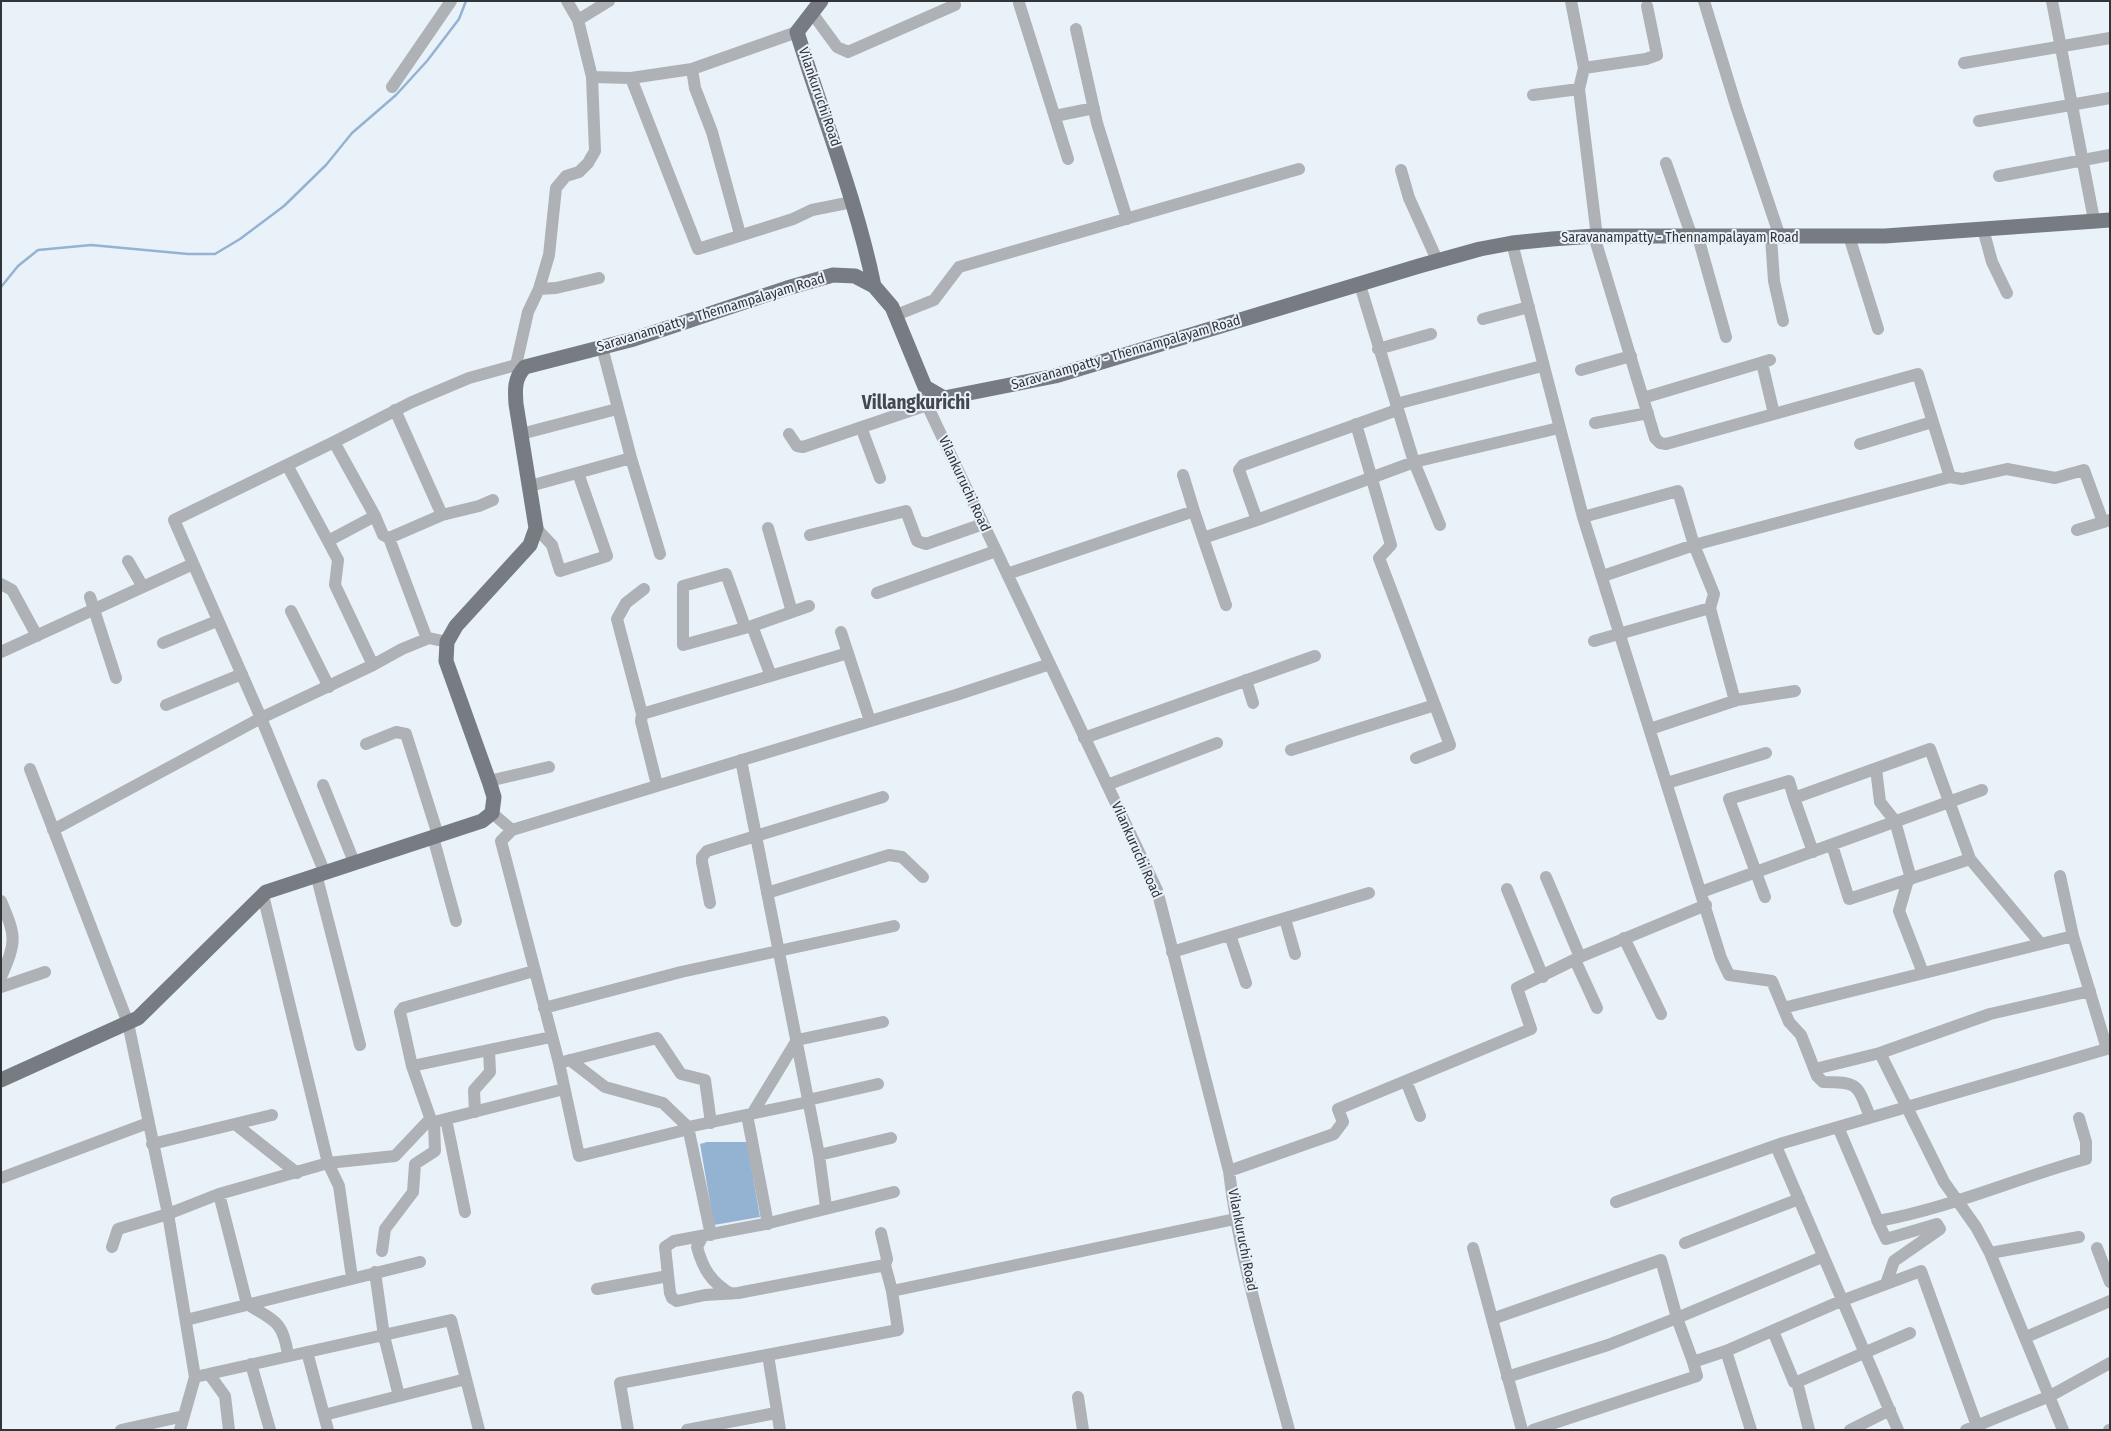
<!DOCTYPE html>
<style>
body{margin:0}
#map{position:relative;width:2111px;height:1431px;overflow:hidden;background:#eaf2f9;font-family:"Fira Sans Condensed",sans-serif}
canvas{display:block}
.frame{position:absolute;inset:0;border:2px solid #323538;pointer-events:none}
</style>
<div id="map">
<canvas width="2111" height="1431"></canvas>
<div class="frame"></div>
</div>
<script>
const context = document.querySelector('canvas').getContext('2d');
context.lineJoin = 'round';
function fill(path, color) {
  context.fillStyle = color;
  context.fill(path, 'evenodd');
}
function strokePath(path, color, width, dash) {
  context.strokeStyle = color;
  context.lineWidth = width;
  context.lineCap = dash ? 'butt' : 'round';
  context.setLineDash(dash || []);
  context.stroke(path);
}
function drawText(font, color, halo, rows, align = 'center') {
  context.font = font + ' "Fira Sans Condensed",sans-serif';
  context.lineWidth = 4;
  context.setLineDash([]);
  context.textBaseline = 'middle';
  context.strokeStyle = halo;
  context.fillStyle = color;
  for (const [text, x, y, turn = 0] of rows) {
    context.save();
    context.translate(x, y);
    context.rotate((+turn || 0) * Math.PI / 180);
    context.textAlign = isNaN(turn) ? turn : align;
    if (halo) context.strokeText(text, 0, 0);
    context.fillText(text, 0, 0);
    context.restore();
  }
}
fill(new Path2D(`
 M707,1142H747L760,1217L714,1225L700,1144Z`), '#94b3d3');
strokePath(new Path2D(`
 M1,287L18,266L38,250L91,245L188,254H215L240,239L284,206L326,165L352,133L396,95L427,61L459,19L466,1`), '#94b3d3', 2.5);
strokePath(new Path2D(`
 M567,1L578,20L592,77L631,78L692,69L797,32
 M1571,1L1584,68L1579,89L1597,237
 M1704,1L1736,106L1780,237
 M2052,1L2094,220
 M1019,3L1068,159
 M812,13L837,47L848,52L955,5
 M578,20L609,1
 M1076,29L1097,123L1127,219
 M1964,63L2110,38
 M1584,68L1646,59L1657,55L1647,6
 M692,69L695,88L712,132L740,234
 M631,78L698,249L793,219L812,210L852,202
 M392,87L451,1
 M1533,95L1579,89
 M1055,116L1094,108
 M1979,121L2110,98
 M1666,163L1692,237
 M1401,170L1409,198L1438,262
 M1999,176L2110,155
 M1983,229L1992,262L2007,293
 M1594,236L1655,438L1660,443L1666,444L1918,374L1950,477L1694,545L1603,576
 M1849,236L1878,329
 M1698,237L1726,337
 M1771,237L1774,281L1783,321
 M1512,243L1583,517L1721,958L1729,975L1772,981L1789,1022L1801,1035L1817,1076L1823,1082C1859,1082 1857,1084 1870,1117
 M1360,285L1414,462L1257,520L1239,470L1243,465L1397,410
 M539,289L556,288L599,278
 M896,315L934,300L959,267L1299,169
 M1483,319L1529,307
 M602,347L631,458L660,554
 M1378,349L1431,334
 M1762,363L1774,414
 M1581,370L1631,356
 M519,372L516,365L528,312L539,289L549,255L556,188L566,176L579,172L588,163L595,151L592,77
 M925,387L927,405L1157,890L1229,1171C1239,1259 1266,1344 1289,1430
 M1643,398L1770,360
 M1396,404L1542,366
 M395,410L442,515
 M1595,423L1648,413
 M1356,424L1391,545L1379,558L1450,745L1416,758
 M861,427L880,478
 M521,434L617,409
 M789,434L797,446L803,447L927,405
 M334,442L375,516
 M1860,444L1932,422
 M287,465L328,541
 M1183,475L1194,511
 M1950,477L1962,479L2007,469L2055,478L2084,470L2103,522
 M530,486L631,458
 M1583,517L1678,491L1694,545L1714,594L1710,608L1735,701
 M1440,525L1414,462L1559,428
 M536,528L552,545L560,571L607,556L578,473
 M768,528L792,612
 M2077,530L2110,520
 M810,535L906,511L917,541L926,544L983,524
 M389,538L427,639
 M1203,538L1226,605
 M128,561L143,587
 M1007,574L1194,511L1203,538L1257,520
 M1,584L12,590L37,636
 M877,593L996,551
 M90,597L116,678
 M291,611L329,687
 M752,626L809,606
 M745,627L726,574L683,586V645L752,626L771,676
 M841,632L870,721
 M1594,641L1710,608
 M163,643L217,621
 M1,652L193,564
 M373,665L335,585L338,560L328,541L375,516L383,535L389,538L442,515L479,506L493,500
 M1246,680L1253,703
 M166,705L242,674
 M642,714L617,619L626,603L644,589
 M1650,729L1737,700L1795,691
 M1084,738L1315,656
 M366,744L396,732L406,734L438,835
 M1291,750L1435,705
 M741,760L819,1155L826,1207
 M30,769L128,1023L168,1214L195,1377L180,1430
 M1876,769L1880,802L1895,821L1911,879
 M489,781L549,767
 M1667,783L1766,753
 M323,785L354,862
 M657,785L641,721L642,714L848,653
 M1107,785L1217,743
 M1794,798L1813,852
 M492,813L512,830L956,695L1050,664
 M53,830L261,718L373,665L402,649L429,638L447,642
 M512,830L501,841L559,1063L579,1156L689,1129
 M433,837L456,921
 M1970,859L2041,944
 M324,871L261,718L174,520L334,442L412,402L469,378L516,365
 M316,874L360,1045
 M2060,876L2073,936L2107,1049
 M1546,877L1580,957
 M1908,880L1899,911L1923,973
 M1507,889L1543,977
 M1701,892L1982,790
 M767,893L889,855L902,857L923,877
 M263,895L328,1163L339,1186L352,1278
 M1765,897L1729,799L1789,781L1794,798L1930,749L1970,859L1849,899L1832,845
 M1,901C16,937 17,940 1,977
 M710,903L702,862V857L707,851L883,797
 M1285,919L1295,954
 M1230,935L1246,983
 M1624,938L1661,1014
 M1172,952L1369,893
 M1575,960L1597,1008
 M534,971L403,1008L400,1012L412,1066L431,1120L434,1122L564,1089
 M1,987L45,972
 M544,1008L681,972L894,926
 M1783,1008L2073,936
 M1880,1053L1944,1182L1976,1227L1990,1253L2063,1430
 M570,1060L605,1087L663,1103L688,1127
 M559,1063L657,1038L681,1074L705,1080L711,1123
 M412,1066L551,1037
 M1815,1069L1880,1053L1990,1014L2090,991
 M1406,1081L1420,1116
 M808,1100L878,1084
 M475,1112L474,1090L490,1072L489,1050
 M752,1114L797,1040L883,1022
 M747,1115L768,1224
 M446,1119L465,1212
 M235,1124L297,1173
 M1838,1127L1878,1221C1950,1208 2017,1178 2086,1159V1142L2079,1118
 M152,1144L272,1115
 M1776,1146L1898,1430
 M819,1155L891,1138
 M1229,1171L1334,1134L1343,1122L1338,1109L1531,1029L1517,988L1580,957L1706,905
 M1,1178L148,1123
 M219,1194L247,1304C274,1321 283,1320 288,1355
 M1616,1202L1783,1143L2110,1048
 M1877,1220L1886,1239L1937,1224L1940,1229L1894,1261L1886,1284
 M711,1235L688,1127L808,1102
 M703,1236L697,1247C703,1269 711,1282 731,1294
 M1685,1243L1799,1199
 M112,1247L118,1229L168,1214L219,1194L328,1163L395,1156L430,1119
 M1473,1248L1522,1430
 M2097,1248L2110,1282
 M382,1251L385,1229L413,1192L415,1164L435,1151L434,1122
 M1990,1253L2079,1237
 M885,1265L738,1293L705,1295L677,1301L672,1298L670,1293L665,1247L674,1241L765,1224L894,1192
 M375,1272L384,1336L399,1396
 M597,1289L668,1276
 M892,1291L1235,1219
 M1492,1319L1661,1260L1677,1318L1822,1257
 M186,1320L420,1262
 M1773,1331L1794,1382H1797L1809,1430
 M2026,1337L2110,1301
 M1726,1351L1751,1430
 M307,1352L328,1430
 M768,1355L780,1430
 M251,1364L270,1430
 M209,1374L225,1396L229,1430
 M195,1377L451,1320L479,1430
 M1507,1377L1608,1345L1677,1318L1693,1362
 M1797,1382L1910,1333
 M1078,1397L1083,1430
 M324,1415L466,1379
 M121,1430L184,1416
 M628,1430L620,1383L898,1330L892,1291L885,1265L887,1259L881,1233
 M687,1430L776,1413
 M1533,1430L1697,1376L1693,1362L1726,1351L1841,1301L1921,1271L1977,1426
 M1850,1430L1890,1410
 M1966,1430L2050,1396L2110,1363
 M2109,1430H2110`), '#aeb1b5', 12);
strokePath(new Path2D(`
 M821,1L797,32C823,117 856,199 874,286
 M1,1080L138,1018L266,892L482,821L492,813L494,797L490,784L446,661L447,642L456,626L530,545L536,528L516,404C515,390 514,378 525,367L634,339L787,288L833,275L855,276L874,286L892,307L925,387L944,398L1055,376L1419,266L1480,249L1512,243L1552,239L1594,236H1885L2110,220`), '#767c82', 15);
drawText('14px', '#323538', '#eaf2f9', [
 ["Vilankuruchi Road",819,97,71],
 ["Saravanampatty - Thennampalayam Road",1680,238],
 ["Saravanampatty - Thennampalayam Road",711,313,-17],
 ["Saravanampatty - Thennampalayam Road",1126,353,-16],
 ["Vilankuruchi Road",964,484,65],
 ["Vilankuruchi Road",1136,850,66],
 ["Vilankuruchi Road",1242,1240,79]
]);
drawText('bold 19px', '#42484e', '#eaf2f9', [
 ["Villangkurichi",916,404]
]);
</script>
